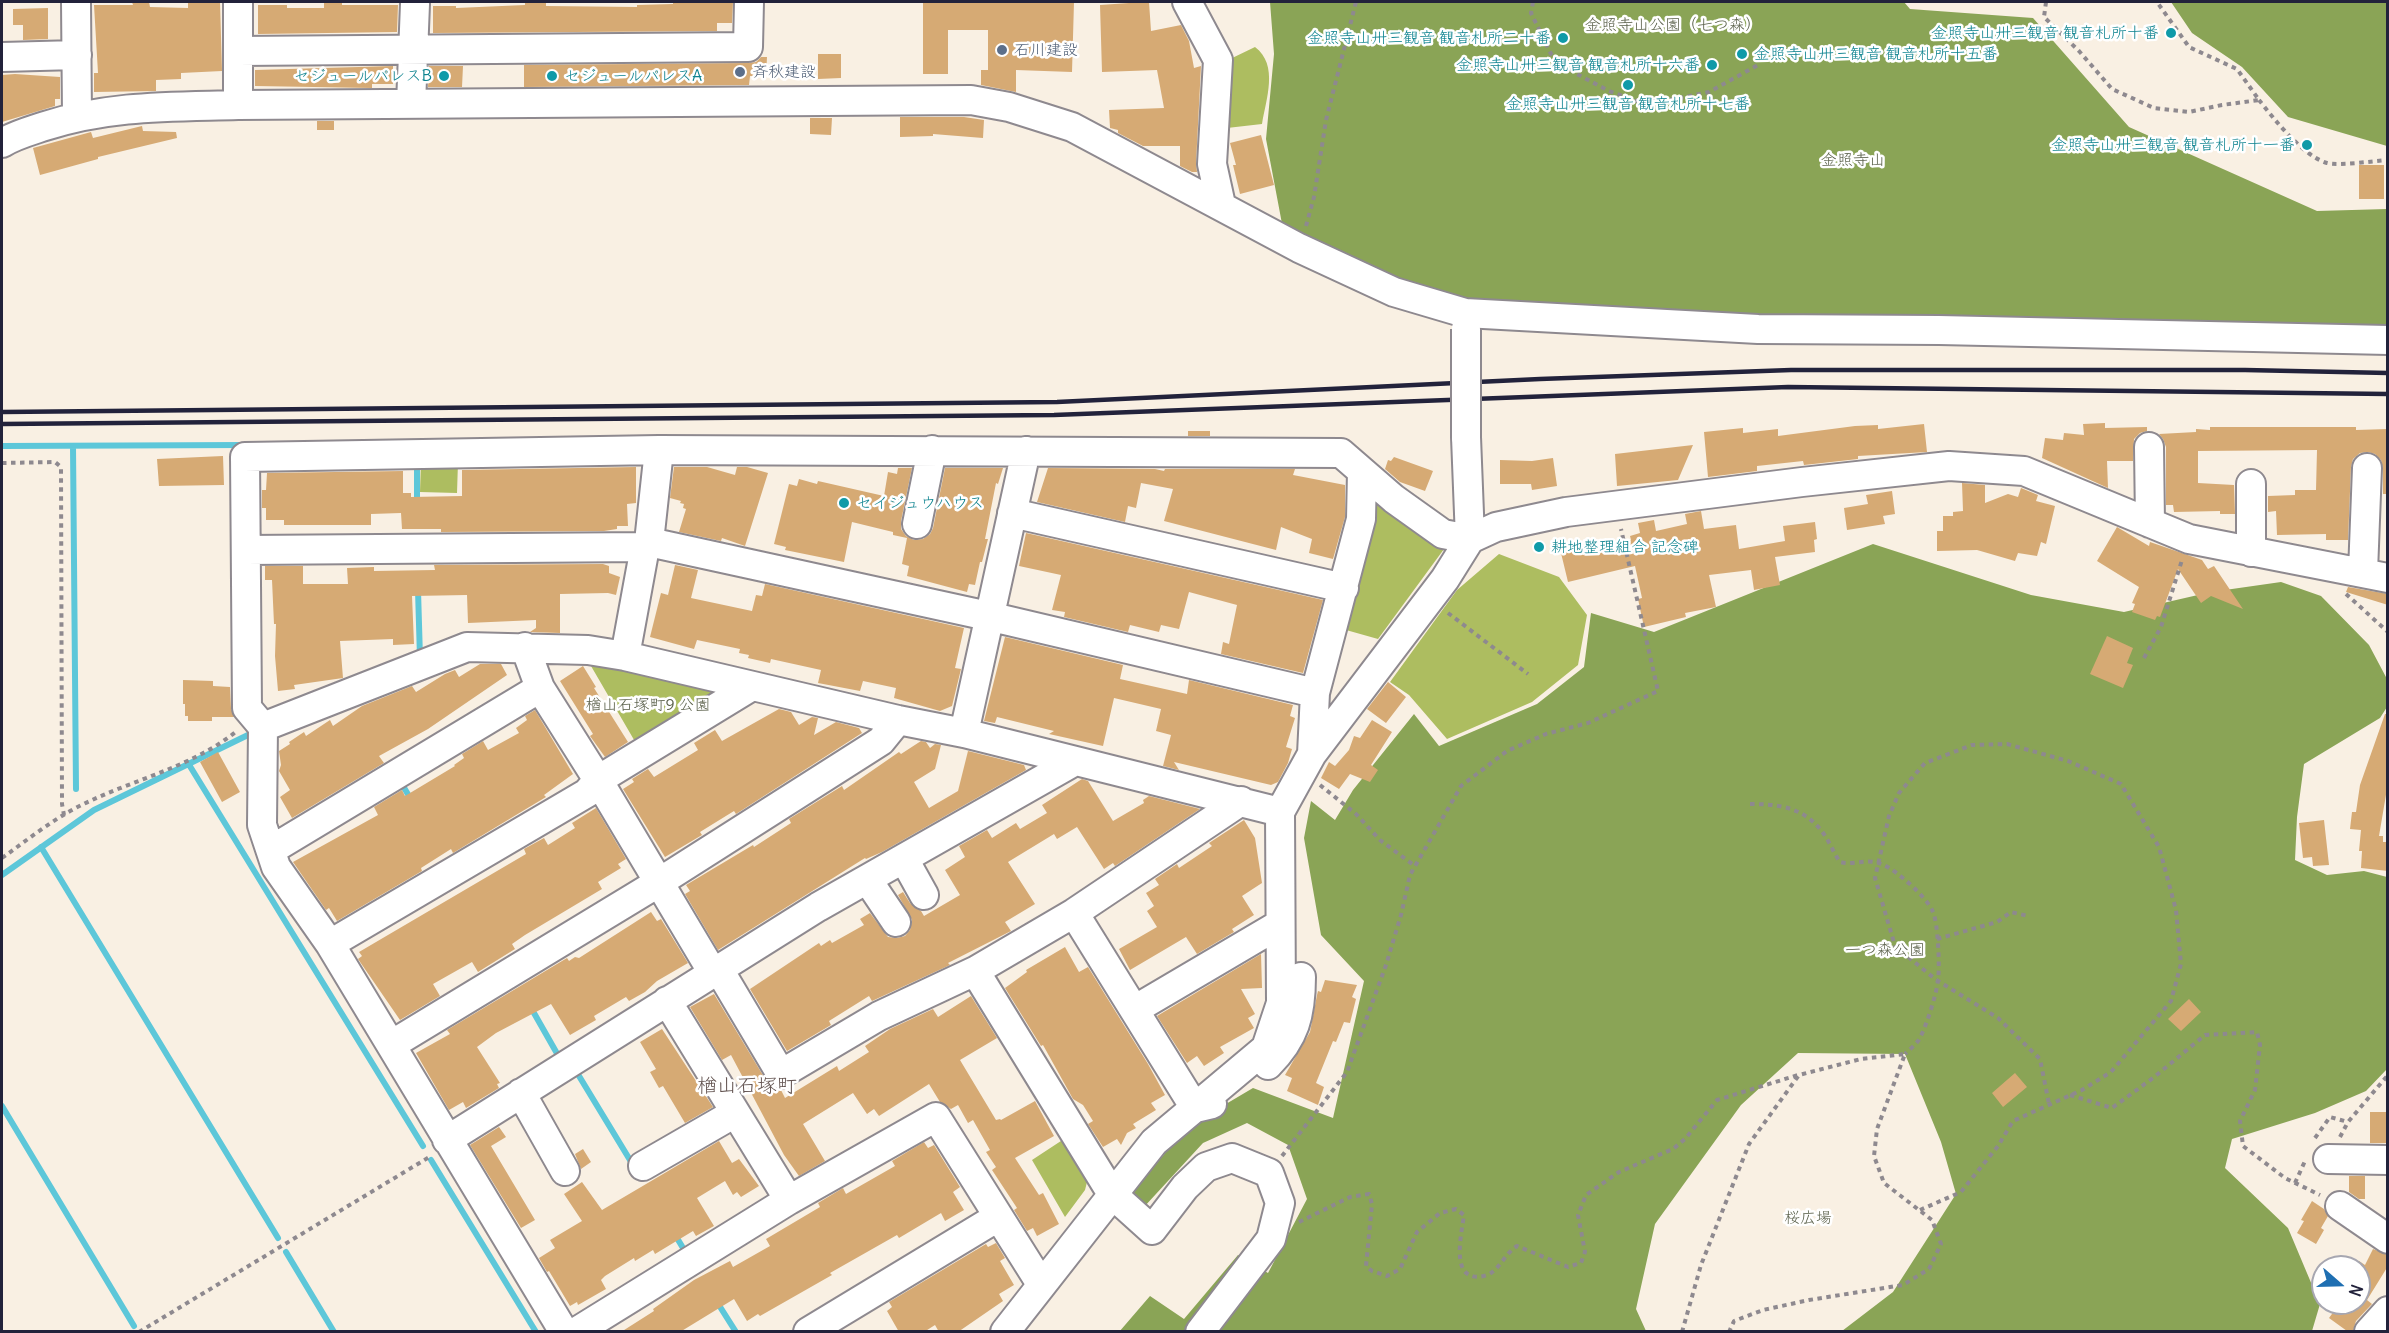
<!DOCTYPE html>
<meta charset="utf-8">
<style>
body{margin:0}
#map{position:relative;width:2389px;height:1333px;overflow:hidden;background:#f9f0e3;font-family:Delius,sans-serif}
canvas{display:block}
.frame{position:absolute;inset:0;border:3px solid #22223b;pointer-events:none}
.north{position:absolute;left:2311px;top:1255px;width:60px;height:60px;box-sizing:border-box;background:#fff;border:2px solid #a7a7b1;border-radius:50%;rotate:110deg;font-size:16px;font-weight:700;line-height:24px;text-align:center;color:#22223b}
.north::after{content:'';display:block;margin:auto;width:21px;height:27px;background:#1f6fb2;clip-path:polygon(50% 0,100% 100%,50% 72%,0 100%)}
</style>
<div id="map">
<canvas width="2389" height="1333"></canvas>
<div class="frame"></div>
<div class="north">N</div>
</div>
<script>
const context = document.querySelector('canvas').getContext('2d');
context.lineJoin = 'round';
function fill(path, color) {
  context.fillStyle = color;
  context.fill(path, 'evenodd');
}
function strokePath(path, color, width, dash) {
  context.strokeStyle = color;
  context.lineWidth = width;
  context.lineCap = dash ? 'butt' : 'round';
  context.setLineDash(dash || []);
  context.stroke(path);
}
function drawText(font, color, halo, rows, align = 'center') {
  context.font = font + ' Delius,"Klee One",sans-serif';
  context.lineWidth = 5;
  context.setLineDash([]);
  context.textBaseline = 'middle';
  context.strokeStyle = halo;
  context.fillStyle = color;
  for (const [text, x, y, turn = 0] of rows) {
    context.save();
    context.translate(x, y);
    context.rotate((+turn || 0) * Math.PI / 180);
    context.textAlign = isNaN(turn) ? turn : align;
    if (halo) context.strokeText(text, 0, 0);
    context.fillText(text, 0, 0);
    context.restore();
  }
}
fill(new Path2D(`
 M1255,47C1279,65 1266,99 1262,124L1227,128L1226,61Z
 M421,461L458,462L457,493L420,492Z
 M1376,495L1442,543L1444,549L1378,639L1339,628Z
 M1499,554L1559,577L1587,615L1578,665L1532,702L1447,739L1409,695L1390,682L1457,590Z
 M591,666H616L714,690L710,703L637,745Z
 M1064,1139L1088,1178L1085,1190L1065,1217L1032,1160Z`), '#adbd60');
fill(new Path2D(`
 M1270,2H1904L1910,9L2033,18L2129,127L2317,211L2387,209V334L1420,305L1283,229L1266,139L1274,54Z
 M2171,2H2387V146L2288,117L2242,67L2192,33Z
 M1873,544L2031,595L2124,612L2211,592L2281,582L2321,596L2369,645L2387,679V707L2380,718L2304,764L2297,817L2295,860L2327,875L2364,871L2387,877V1069L2366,1091L2315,1113L2232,1139L2225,1168L2288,1228L2320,1304L2312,1331H1842L1893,1292L1956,1194L1941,1142L1905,1054L1798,1053L1741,1105L1655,1224L1636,1309L1646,1331L1119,1332L1150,1296L1184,1319L1238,1255L1268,1273L1307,1199L1288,1145L1247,1123L1203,1143L1144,1207L1129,1196L1187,1127L1253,1088L1333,1118L1364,981L1321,935L1304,838L1311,801L1335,820L1353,790L1414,714L1439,746L1537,704L1584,667L1591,613L1654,632Z`), '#8aa456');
strokePath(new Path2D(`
 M2,446L244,445
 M73,446L76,789
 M417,505V466
 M418,590L420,658
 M188,763L423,1146
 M400,781L412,801
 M41,847L278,1238
 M2,875L94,810L250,734
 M530,1006L559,1057
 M576,1071L633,1165
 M2,1106L134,1326
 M431,1160L536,1332
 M674,1233L686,1253
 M286,1252L334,1332
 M717,1302L736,1332`), '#5dc7d9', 6);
fill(new Path2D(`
 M132,2H149L150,7L188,8V2H220L222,71L181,73V79L156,80V91L94,92V73H98L94,5H133Z
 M324,2H342V5H398L397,32L258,34V5H287V8H324Z
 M525,2H546V6L637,7V5L673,4V2H733L732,23H717V31L433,33V6H456V8L525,5Z
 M923,2H1074L1072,72L1016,70V92L981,85V70H988V30H948V74H923Z
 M1129,2H1149L1151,31L1181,25L1189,41L1194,68L1201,66L1196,163L1197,172H1192L1180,166V146H1143L1118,133V130L1110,128L1109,110L1164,108L1157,70L1102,72L1100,5L1129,3Z
 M48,8V39L23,40V25H13V9Z
 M818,54H841V78L818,79Z
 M761,57H767L766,76H750L749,85L524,87V65L748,63L756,62Z
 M393,66V84H372V88L255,86V70Z
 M429,66H463L462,87H428Z
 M15,74L60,77V99H55V106L2,122V75Z
 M900,117H964L984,120L983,138L933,134V136L900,137Z
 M810,118H832L831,135L810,134Z
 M317,121H334V130H317Z
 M142,126L143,131L176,132L177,138L98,157V159L40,175L33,148L91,132L93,138Z
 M1261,135L1274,185L1240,194L1233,165H1236L1230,143Z
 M2359,165H2384V199H2359Z
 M2105,423V428L2147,427V431L2140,433L2134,439L2133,461H2107L2108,488L2042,458L2045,438L2063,440L2064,433L2084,435L2083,424Z
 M1924,424L1927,452L1858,456V459L1804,465L1803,461L1757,466V471L1708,477L1704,432L1743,428V433L1778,429V436L1855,426L1878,425V429Z
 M2210,427H2356V430L2388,429V494H2383V469L2381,460L2375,454L2368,452L2360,453L2353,459L2351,467L2348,540H2326V534L2277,535L2276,511L2268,512V496L2295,495V490H2316L2317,450L2198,451V483L2234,485L2235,514H2220V511L2174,512L2173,505H2166V447L2163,439L2159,434L2196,432V429L2210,430Z
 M1188,431H1210V436H1188Z
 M1693,445L1678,480L1617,486L1615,454Z
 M223,456L224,485L159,486L157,459Z
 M1394,457L1433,471L1425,491L1400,482L1385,469L1388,460L1391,461Z
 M1553,458L1557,486L1532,490L1531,484H1500V460L1532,461Z
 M636,467V503L627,504L628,526H617V529L604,531L441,532V529H402L401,513L371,514V525H284V520H266V508H262V490H266L267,473L403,471V493H411V497L462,496V470Z
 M674,467H707L735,475L737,467H747L768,473L745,546L722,538L721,541L679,532L686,509L683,508L684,504L680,503L681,501L670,498Z
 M898,468H912L901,521V529L906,536L914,540L923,539L930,534L933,528L945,468H1003L998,484L996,483L985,539H988L982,562H980L975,585L969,584L967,592L907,576L909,566L902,564L907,538L893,535V532L852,522L844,562L785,550L786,547L774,544L789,484L797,486L799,479L817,484L818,481L884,496L888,472L897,474Z
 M1048,468L1155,469L1164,471L1165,469H1295L1293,475L1345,485V517L1333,559L1309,553L1312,539L1281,527L1276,550L1164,521L1173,489L1141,483L1136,508L1128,506L1125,522L1037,502Z
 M1962,483L1985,485V503L2008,494L2018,497L2021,488L2038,495L2036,501L2055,506L2046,544L2041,542L2037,556L2018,553L2015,561L1977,550L1937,551V531H1943V516H1953V512L1963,511Z
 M1892,491L1895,514L1883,516L1885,524L1847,530L1844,508L1868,504L1866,495Z
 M1701,511L1704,529L1736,525L1739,549L1785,541L1783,526L1815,522L1817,539L1814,540L1815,552L1775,557L1780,585L1754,590L1751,570L1709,575L1716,607L1685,613L1686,617L1644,627L1638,599L1642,598L1635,566L1568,582L1561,553L1582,548L1583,554L1631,540L1630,536L1640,533L1638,523L1654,520L1656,531L1687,524L1685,514Z
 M2117,527L2149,546L2150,542L2202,560L2208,569L2214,566L2243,609L2211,596L2201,603L2178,569L2160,617L2157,616L2155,620L2132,612L2135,604L2132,603L2139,587L2097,561Z
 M1026,533L1323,600L1303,673L1221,654L1223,642L1229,644L1237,605L1189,592L1179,629L1161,625L1159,632L1130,625L1128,632L1064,617L1065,612L1052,610L1061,575L1019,566Z
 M603,564L609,566V573L620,577L616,595L608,593L560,594V633L530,632L536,628V620L468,623L467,595L412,596L414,644L393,645V639L340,641L343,678L294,685L295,689L278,691L275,656L276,624H274L272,580H265V566H303V584H348L347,568L374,567V571L435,570L434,565Z
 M675,565L698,570L691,598L752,611L756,595L762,596L765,584L964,628L955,668L961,669L952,706L940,711L894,698L896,688L863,681L860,691L818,683L821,670L771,659L770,663L748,658L749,655L739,653L740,649L697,640L694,649L650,637L661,593L668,595Z
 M2348,587L2388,594V605L2346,592Z
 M2107,636L2133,648L2127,663L2133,665L2123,688L2090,674Z
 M1005,637L1123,665L1120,679L1187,694L1189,680L1293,705L1290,716L1295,718L1286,747L1292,749L1288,763L1278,782L1271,785L1174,762L1179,770L1163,766L1171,735L1156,731L1161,709L1114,698L1103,746L1049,734L1054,731L997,717L995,723L984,721Z
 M480,664H501L507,675L428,729L379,756L384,763L292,818L280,797L290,790L279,771L281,765L279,751L290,744L289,742L304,732L306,736L330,720L333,726L362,706L412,686L416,692L445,674L455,670L459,677Z
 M583,666L596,687L594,688L628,742L605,757L590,736L593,734L560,681Z
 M183,680L213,681V686L230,687L231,708L234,717H212V721H188V716H185V704H183Z
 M1388,682L1406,697L1386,723L1367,709Z
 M779,709L791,712L799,725L812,717L818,718L814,735L836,722L859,728L862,733L736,814L734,811L700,832L702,835L665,857L623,789L634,782L632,779L648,769L654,777L698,750L694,743L715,730L722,741Z
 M535,710L573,774L544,795L546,797L526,809L453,853L451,849L421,868L422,871L337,921L329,908L326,910L293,862L378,815L374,807L402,790L405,796L455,766L454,765L464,758L462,754L483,741L488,750L519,733L516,728L527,720L525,716Z
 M2385,714H2388V783L2379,836H2383V842H2388V871L2361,868L2362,851H2359L2361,830L2350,829L2352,812H2356L2360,785Z
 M1372,720L1392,732L1371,765L1378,770L1370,782L1350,774L1339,789L1321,778L1329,762L1335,766L1349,750L1354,736L1360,738Z
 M921,741L926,742L930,748L935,744L941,745L935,769L914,782L929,808L958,791L968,751L1024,765L1026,770L882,852L866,859L865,858L718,950L685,894L690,891L686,885L753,845L754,847L791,823L789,819L842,786L844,790L899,752L901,754Z
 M218,752L240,792L222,802L200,762Z
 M1082,779L1088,781L1113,821L1144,803L1143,800L1149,796L1200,809L1115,866L1113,863L1104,869L1077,827L1057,839L1054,834L1008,862L1035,904L1005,922L1011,931L948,963L950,965L872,1001L869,996L829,1021L831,1025L787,1051L750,989L819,943L821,946L830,940L832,943L864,925L860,919L870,913L888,937L897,938L905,936L910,930L912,920L898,895L903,892L910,903L921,911L924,916L960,895L945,870L965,857L959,846L987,830L992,838L1016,823L1020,829L1047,813L1042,805Z
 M596,808L626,859L618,864L621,868L598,882L602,889L525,935L512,944L515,949L478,972L472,962L433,984L440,996L400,1020L358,959L362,956L359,952L526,854L524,849L544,838L548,845L575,828L572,823Z
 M1244,820L1255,838L1262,883L1242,896L1254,915L1232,929L1234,932L1197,954L1186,937L1130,970L1119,949L1157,927L1147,911L1154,906L1146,893L1159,885L1155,879L1177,864L1179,868L1212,846L1209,843Z
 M2324,820L2329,865L2313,866L2312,857L2303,858L2299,823Z
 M651,912L657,921L661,919L688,963L657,981L645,992L629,1001L626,997L594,1016L596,1020L570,1035L551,1004L496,1033L477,1047L500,1083L497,1084L499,1088L466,1108L463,1102L449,1110L416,1053L450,1034L447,1030L567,958L569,961L575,957L579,958Z
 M1065,947L1079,972L1088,967L1148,1064L1165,1095L1151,1103L1156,1110L1133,1124L1136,1128L1127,1133L1121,1145L1117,1139L1103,1147L1088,1124L1093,1121L1083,1105L1073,1099L1043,1045L1041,1046L1005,988L1027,972L1026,970Z
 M1261,954L1262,988L1241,989L1255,1014L1248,1018L1254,1028L1220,1047L1224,1053L1204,1066L1197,1056L1187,1063L1157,1016Z
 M1325,980L1357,985L1352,997L1356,999L1350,1023L1344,1022L1336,1042L1333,1041L1316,1083L1324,1087L1318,1105L1287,1091L1292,1078L1285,1075L1310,1032L1317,995L1318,991L1321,992Z
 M714,994L767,1082L772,1088L781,1090L785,1098L837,1066L839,1071L869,1052L865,1046L890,1029L933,1009L938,1017L971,996L997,1038L960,1060L996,1120L1000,1119L1001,1120L1035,1101L1054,1136L1015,1158L1039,1195L1043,1193L1059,1224L1037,1236L1033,1228L1027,1231L1014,1210L1017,1208L992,1170L996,1167L986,1152L990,1150L973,1120L968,1123L958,1105L951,1109L940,1102L929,1084L879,1116L874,1109L867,1114L853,1093L803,1124L825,1161L799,1176L784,1155L731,1055L722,1060L690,1007Z
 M2189,999L2201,1012L2181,1031L2168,1019Z
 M662,1029L713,1107L685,1123L663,1086L659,1088L650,1072L656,1069L640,1042Z
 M2015,1073L2027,1087L2003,1107L1992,1093Z
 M2370,1112H2388V1143H2370Z
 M499,1127L506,1137L491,1146L535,1220L521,1228L470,1145Z
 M719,1141L732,1163L739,1159L759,1186L741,1197L737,1192L733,1195L725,1181L697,1198L714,1226L696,1236L693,1231L655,1254L653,1250L635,1261L634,1258L605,1276L601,1280L606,1289L578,1305L577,1302L570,1306L549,1271L547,1272L539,1258L555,1248L550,1240L582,1221L564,1194L582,1182L602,1210Z
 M924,1142L928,1148L934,1145L960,1187L953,1192L964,1210L945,1221L941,1213L899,1238L897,1235L830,1273L832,1275L760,1316L758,1314L747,1321L734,1299L680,1332H621L654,1311L653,1309L694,1280L730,1261L733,1267L770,1246L766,1239L820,1207L818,1203L843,1188L846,1194L895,1166L892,1161Z
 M583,1149L591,1162L581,1169L575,1154Z
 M2349,1176H2365V1199H2359L2349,1192Z
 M2312,1201L2324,1209L2328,1216L2321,1228L2324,1230L2316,1244L2297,1233L2304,1221L2301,1220Z
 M996,1243L1005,1258L1000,1261L1014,1285L999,1294L1003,1301L958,1332H939L935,1325L924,1332H899L887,1311L892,1307L889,1302L986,1244L988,1247Z
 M2373,1249L2388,1255V1266L2367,1300L2372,1304L2356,1321L2353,1331H2347L2329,1318L2340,1303H2359V1261L2365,1265Z`), '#d6aa74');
const minor = new Path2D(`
 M76,2L77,116
 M238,2V105
 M1187,2L1218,60L1212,164L1221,205
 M238,51L748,47L749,2
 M2,57L77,55
 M411,104L415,4
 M2,143C15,135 30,131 45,126C111,105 170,107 238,105L971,100L1009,107L1072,127L1299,248L1394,292L1465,313L1758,329L1939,330L2388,340
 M2149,447L2150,523
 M1012,513L1344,588
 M917,524L932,450
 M649,542L988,616L1315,693
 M246,550L645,547
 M2251,552V484
 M2363,572L2367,468
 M525,647L540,688L598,780L713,973
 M625,656L645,547L649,542L659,450
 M263,727L467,647L588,650L625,656L898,720L964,733L1280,812
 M964,733L1026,451
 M1312,754L1315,693L1361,519L1362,472
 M271,850L540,688
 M904,859L924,895
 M867,879L896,922
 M1074,913L1195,1108L1212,1104
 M330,944L587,793L598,780L752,686
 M718,968L781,1074L879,1016L975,971L1074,913L1241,801
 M975,971L1112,1194L1152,1230L1185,1187L1206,1167L1232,1158L1269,1173L1280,1203L1271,1239L1200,1332
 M667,1001L789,1200
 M1134,1010L1280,924
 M391,1045L658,883L881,741L898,720
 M1268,1065C1295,1038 1301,1015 1301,977
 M521,1093L565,1171
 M447,1140L818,907L1075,761
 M2328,1159L2388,1160
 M643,1166L735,1113
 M2340,1206L2388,1239
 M564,1332L330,944L276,867L262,825L263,727L247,708L245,457L659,450L1341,453L1394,499L1443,534L1470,539L1466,437
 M576,1332L789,1200L936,1117L1041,1284
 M808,1332L998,1217
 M1005,1332L1154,1142L1266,1048L1281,1003L1280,812L1312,754L1445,579L1470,539L1496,527L1566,512L1802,482L1949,466L2024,471L2189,539L2388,578
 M2369,1332L2388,1311`);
strokePath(minor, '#8e898f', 32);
strokePath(new Path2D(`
 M1533,2L1531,13L1551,54L1575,73L1609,91L1639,102L1675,99L1709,92L1758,65
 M2046,2L2044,17L2079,51L2112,89L2154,108L2189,112L2222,105L2259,100L2237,69L2189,47L2157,2
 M2259,100C2274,119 2303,156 2327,163C2338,166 2374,161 2388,160
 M1306,226L1314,197L1326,120L1356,2
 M2,463L55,462L61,467L62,804L64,815
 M2346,594L2388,632
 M1448,613L1528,674
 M2144,658L2161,627L2182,560
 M1320,785L1356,814L1380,840L1415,866
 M1750,804C1777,804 1802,807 1820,829C1828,838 1833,852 1840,862C1855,866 1868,857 1884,865C1898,872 1927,897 1933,912C1938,923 1940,967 1938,980C1937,993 1925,1031 1918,1041C1914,1046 1909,1050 1905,1054
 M2,858C30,838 58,815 90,801C139,778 196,765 238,730
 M1937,939L1997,922L2011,912L2028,916
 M2070,1095L2112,1108L2153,1078L2205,1035L2257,1032L2260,1045L2255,1090L2240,1121L2243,1146L2285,1178L2320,1195
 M2340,1137L2348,1122L2388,1075
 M2315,1138L2330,1117L2348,1122
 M1282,1156L1347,1072L1386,965L1401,915L1410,875L1461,786L1507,751L1546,734L1588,723L1658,691L1621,529
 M2295,1183L2305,1161
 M1920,1210L1961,1192L1998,1146L2013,1121L2082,1090L2111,1072L2171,1001L2181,964L2176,910L2159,847L2121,784L2068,761L2007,744L1972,745L1925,763L1899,793L1889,816L1875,878L1895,946L1935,979L1998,1018L2040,1059L2049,1104
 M1299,1222L1350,1197L1369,1194L1372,1204L1366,1266L1372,1271L1387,1276L1400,1269L1417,1232L1440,1213L1456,1209L1464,1215C1462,1231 1452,1271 1472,1276C1477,1278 1487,1276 1491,1273C1501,1266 1506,1253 1517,1246L1568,1267L1581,1263L1585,1252L1578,1215L1586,1195L1619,1172L1673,1149L1685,1139L1717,1100L1798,1075
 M139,1332L431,1156
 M1682,1332L1701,1265L1749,1144L1799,1075L1861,1059L1905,1054L1877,1129L1874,1156L1884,1183L1932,1220L1941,1244L1929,1269L1903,1285L1809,1300L1763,1310L1734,1321L1729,1332`), '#8e898f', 4, [4.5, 4.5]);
strokePath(minor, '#fff', 28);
strokePath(new Path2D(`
 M2,412L1057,402L1540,379L1791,370H2245L2388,373
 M2,424L1054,415L1788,387L2388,394`), '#22223b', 4.5);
const minorBridge = new Path2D(`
 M1466,329V437`);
strokePath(minorBridge, '#8e898f', 32, []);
strokePath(minorBridge, '#fff', 28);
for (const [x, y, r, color] of [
 [2171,33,6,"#0f9aa8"],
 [1563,38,6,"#0f9aa8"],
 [1002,50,6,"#5c6f8a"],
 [1742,54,6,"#0f9aa8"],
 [1712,65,6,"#0f9aa8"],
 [740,72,6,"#5c6f8a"],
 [444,76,6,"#0f9aa8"],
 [552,76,6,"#0f9aa8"],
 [1628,85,6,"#0f9aa8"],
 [2307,145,6,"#0f9aa8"],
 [844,503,6,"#0f9aa8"],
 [1539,547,6,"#0f9aa8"]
]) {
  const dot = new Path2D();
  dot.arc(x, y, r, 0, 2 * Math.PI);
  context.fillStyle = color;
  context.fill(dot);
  strokePath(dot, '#fff', 2);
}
drawText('16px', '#5a604a', '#fff', [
 ["金照寺山公園（七つ森）",1673,25],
 ["金照寺山",1853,160],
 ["楢山石塚町9 公園",648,705],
 ["一つ森公園",1885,950],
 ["桜広場",1808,1218]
]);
drawText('16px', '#0d838f', '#fff', [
 ["金照寺山卅三観音 観音札所十番",2159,33],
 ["金照寺山卅三観音 観音札所二十番",1551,38],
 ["金照寺山卅三観音 観音札所十五番",1754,54,"left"],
 ["金照寺山卅三観音 観音札所十六番",1700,65],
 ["セジュールパレスB",432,76],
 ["セジュールパレスA",564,76,"left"],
 ["金照寺山卅三観音 観音札所十七番",1628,104,"center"],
 ["金照寺山卅三観音 観音札所十一番",2295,145],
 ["セイジュウハウス",856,503,"left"],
 ["耕地整理組合 記念碑",1551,547,"left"]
], 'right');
drawText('16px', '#4e5e75', '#fff', [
 ["石川建設",1014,50],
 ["斉秋建設",752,72]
], 'left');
drawText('20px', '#61524f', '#fff', [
 ["楢山石塚町",747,1086]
]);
</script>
